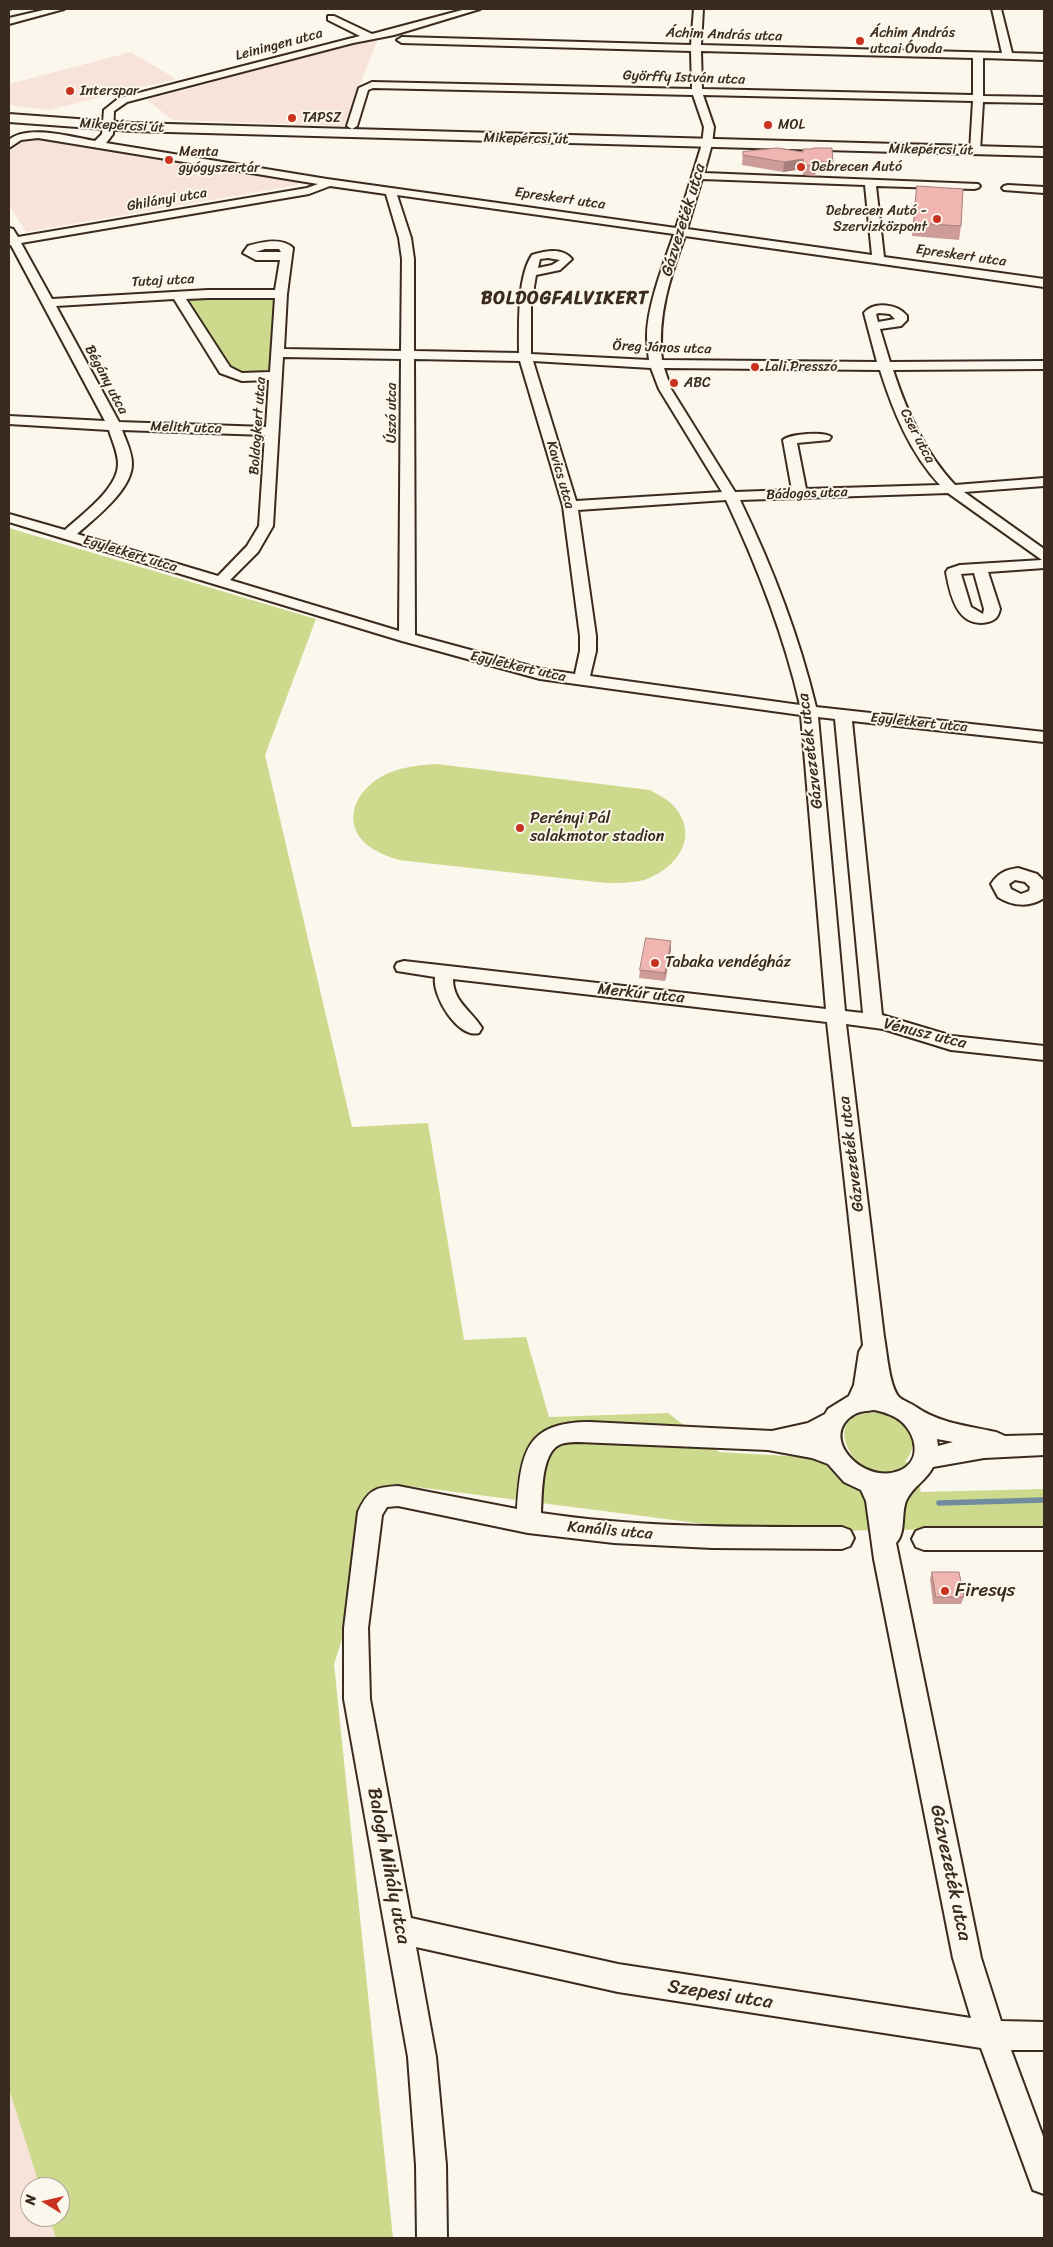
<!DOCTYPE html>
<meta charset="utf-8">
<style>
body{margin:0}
#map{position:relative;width:1053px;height:2247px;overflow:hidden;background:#fbf7ec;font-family:Sriracha,sans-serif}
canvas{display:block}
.frame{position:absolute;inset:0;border:10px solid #3b2a1e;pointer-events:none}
.north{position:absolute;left:20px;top:2177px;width:50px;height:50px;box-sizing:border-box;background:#fbf7ec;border:1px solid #aea59a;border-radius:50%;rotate:279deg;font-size:14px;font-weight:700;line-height:20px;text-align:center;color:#3b2a1e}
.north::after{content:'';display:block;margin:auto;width:18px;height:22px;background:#c8321e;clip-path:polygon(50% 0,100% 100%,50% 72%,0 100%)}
</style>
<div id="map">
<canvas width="1053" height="2247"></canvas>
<div class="frame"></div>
<div class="north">N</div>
</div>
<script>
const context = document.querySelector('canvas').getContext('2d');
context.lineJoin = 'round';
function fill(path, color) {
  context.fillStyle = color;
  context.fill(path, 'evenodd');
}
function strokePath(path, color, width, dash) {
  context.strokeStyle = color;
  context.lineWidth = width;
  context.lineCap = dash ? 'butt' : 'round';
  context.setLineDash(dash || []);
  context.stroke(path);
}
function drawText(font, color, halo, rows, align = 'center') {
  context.font = font + ' Sriracha,sans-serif';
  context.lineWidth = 4;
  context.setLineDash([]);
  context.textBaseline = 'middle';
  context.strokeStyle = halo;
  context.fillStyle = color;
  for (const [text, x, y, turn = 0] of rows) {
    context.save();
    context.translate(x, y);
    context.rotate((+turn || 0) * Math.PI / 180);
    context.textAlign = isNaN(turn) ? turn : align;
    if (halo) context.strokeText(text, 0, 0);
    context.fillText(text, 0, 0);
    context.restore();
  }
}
fill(new Path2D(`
 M367,40L377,41L344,126L173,120L147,100Z
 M131,52L176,79L48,110L9,105V84Z
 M28,138L298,182V185L26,232L9,205V152Z
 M9,2089L40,2187H30V2217H49L56,2238H9Z`), '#f8e3da');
fill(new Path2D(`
 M188,298L272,299L276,304L270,372L260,375L233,372L183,300Z
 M9,528L316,619L265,755L352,1127L428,1123L464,1340L526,1337L549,1417L668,1413L719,1452L855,1460C805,1389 949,1405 905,1462L914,1463L921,1492L1044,1489V1530L1014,1528L767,1532L393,1484L334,1664L393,2238H56L49,2217H60V2187H40L9,2089Z
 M437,764L650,790C659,795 671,801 677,810C699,840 674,870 644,880C632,883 618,883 606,883L399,860C387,856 375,852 365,843C342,821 356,791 381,777C397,767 419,765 437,764Z`), '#cdd98d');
strokePath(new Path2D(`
 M939,1503L1044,1500`), '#708b9e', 5.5);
const minor = new Path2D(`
 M48,9H64L9,24V18Z
 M466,9H480L394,35L353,43L127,102L114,111L113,134L106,143L327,179L676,228L702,144L704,127L693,95L373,88L368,90L357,126L352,129L347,126L359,88L372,82L692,89L691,51L402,43L397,40L402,37L691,45L694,9H703L701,45L1002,53L992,9H1001L1012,53L1044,54V60L983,58V96L1044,97V103L983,102L980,151L975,154L970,151L973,101L703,95L714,127L712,144L704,173L978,184L980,186L978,188L974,189L876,186L884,257L1044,279V287L685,236C670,277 657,316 662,360L877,362L864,313C874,301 898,304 907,316V320L901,326L880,329L890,362L1044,361V369L893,370C907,412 924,452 955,485L1044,478V486L964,492L1044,549V568L988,572L1000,609C998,617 996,620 988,622C957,629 950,594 946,572L948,569L960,565L1042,560L948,493L740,500C772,566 799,636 816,707L1044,732V742L852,721L882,1015L952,1036L1044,1046V1060L951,1050L883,1029L846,1024L884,1337C887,1352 889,1386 899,1397C903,1401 911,1403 916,1407C939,1423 968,1426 996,1432L1005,1436L1044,1435V1455L984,1458L933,1467C926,1481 913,1486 906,1501C901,1514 906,1533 896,1543L981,1958L1001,2021L1044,2022V2050H1011L1044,2139V2194L1033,2190L981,2048L618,1992L416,1947L436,2057L446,2165L447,2238H417L416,2165L408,2057L344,1699V1628L358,1512C368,1490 375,1487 398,1486L517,1509C521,1453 525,1422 590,1422L772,1431L808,1423L825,1414L828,1409L849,1396L854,1385L859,1352L863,1345L827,1022L453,979C453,1002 471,1010 482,1028L479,1033C458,1039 432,996 435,977L397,971L395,967L397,963L404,961L826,1009L801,715L540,679L402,641L9,522V514L65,530C81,515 118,489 118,464C118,452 112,441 109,430L9,424V416L105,421L11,245H9V228L13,229L18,237L307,188L318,184L38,138L21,140L9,148V140C27,124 72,137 95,141L102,134L104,110L119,98L360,36L328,20V16H334L372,34ZM701,51L973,58V95L702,89ZM702,179L865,185L872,255L687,229ZM330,186L386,194L399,238L402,259L401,351L284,349L287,294L293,248C282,237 261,242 248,246L243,253L256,260H280L275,290H208L52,299L21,243L309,194ZM397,195L674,234C664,263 647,306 647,336C647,344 648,352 649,360L531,354V305L536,275L560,270L572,259C562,247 545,251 532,255C517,277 519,326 519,353L414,351V259L411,238ZM265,249H279L281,252H256ZM548,258L560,260L552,265L538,268L540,259ZM208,298H275L270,372L242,373L230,367L186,299ZM174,299L220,373L242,381L269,380L266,427L119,422L56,306ZM879,313L890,314L895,319L878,322L876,314ZM283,357L401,359L399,631L230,580L258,552L273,526ZM414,359L520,361L563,506L580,636V651L575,674L541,669L415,635ZM533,361L651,368L659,389L722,492L576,501ZM664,368L880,370C893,411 910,453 940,485L806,489L797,443L829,440L831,437C825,431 789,434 783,440L792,490L735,492L671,389ZM122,430L265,435L259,526L247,546L218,576L77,534C95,518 132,490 132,464C132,452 126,441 122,430ZM726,500C757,566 784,635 800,705L590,676L596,651V636L578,510ZM974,573L984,609L983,614L971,607L961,574ZM818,717L835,719L863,1013L845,1011ZM874,1410C884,1412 894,1415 902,1422C916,1435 922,1460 901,1470C864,1487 816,1436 855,1414C860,1411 868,1411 874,1410ZM937,1439L953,1442L938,1446ZM579,1442L768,1450L812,1458L828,1464L844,1482L861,1490L866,1501L874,1559L953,1958L971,2018L618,1964L411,1918L370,1699L368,1628L382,1515L387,1507L398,1506L528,1533L614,1543L712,1548L842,1549L850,1546L854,1538L850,1530L842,1527C741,1527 640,1528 541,1513C542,1495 541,1454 559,1445C565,1442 573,1442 579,1442Z
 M1008,185L1044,187V193L1004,190L1002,188L1004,186Z
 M1018,868L1037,874L1044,881V898C1029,908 1012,906 998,897L991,884C998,873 1005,870 1018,868ZM1015,880L1025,882L1030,887L1029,891L1021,894L1011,889L1009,884Z
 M924,1528H1044V1550H924L916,1547L912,1539L916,1531Z`);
const major = new Path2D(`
 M9,114L132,123L1044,148V156L132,131L9,122Z`);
strokePath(minor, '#3b2a1e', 4);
strokePath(major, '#3b2a1e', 4);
fill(minor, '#fbf7ec');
fill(major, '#fbf7ec');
const rail = new Path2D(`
 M9,9H11`);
strokePath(rail, '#3b2a1e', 3);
strokePath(rail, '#fbf7ec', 2, [5.5]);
fill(new Path2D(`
 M803,149H813L833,162L832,172H816L815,176L803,175L802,169L783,172L742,165L743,152H802Z
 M917,186L961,226L959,240L912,236Z
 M671,949L665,981L639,978L640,970Z
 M932,1572L964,1597L961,1604H933L930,1579Z`), '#ce9c98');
fill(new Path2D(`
 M803,159L802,169L783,172L784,162Z
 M671,941V949L665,981V973Z`), '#a87f7c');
const building = new Path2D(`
 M777,148L803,152V149H813V148H832L833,162H816L817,166L804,165L803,159L784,162L743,155V152Z
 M917,186L963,189L961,226L914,223Z
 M646,938L671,941L665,973L640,970Z
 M932,1572H959L964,1597H936Z`);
fill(building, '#f0b5b1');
strokePath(building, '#a87f7c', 1);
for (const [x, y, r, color] of [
 [860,41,5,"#c8321e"],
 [70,91,5,"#c8321e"],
 [292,118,5,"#c8321e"],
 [768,125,5,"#c8321e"],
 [169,160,5,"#c8321e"],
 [801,167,5,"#c8321e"],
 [937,219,5,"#c8321e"],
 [755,367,5,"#c8321e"],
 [674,383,5,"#c8321e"],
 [520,828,5,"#c8321e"],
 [655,963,5,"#c8321e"],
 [945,1591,5,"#c8321e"]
]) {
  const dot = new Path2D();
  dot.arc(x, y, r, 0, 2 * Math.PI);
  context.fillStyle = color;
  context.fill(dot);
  strokePath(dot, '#fbf7ec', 2);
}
drawText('14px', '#3b2a1e', '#fbf7ec', [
 ["Áchim András",870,33],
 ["utcai Óvoda",870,49],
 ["Interspar",80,91],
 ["TAPSZ",302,118],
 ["MOL",778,125],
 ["Menta",179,152],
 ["gyógyszertár",179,168],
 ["Debrecen Autó",811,167],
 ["Debrecen Autó -",927,211,"right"],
 ["Szervizközpont",927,227,"right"],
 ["Lali Presszó",765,367],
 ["ABC",684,383]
], 'left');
drawText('14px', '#3b2a1e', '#fbf7ec', [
 ["Áchim András utca",724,35,2],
 ["Leiningen utca",279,45,-15],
 ["Györffy István utca",684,78,2],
 ["Mikepércsi út",122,126,3],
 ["Mikepércsi út",526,139,1],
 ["Mikepércsi út",931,150,1],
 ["Epreskert utca",560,199,8],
 ["Ghilányi utca",167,200,-10],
 ["Epreskert utca",961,256,8],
 ["Tutaj utca",163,281,-3],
 ["Öreg János utca",662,348,2],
 ["Bégány utca",106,380,62],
 ["Úszó utca",392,413,-90],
 ["Boldogkert utca",258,426,-86],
 ["Melith utca",186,428,2],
 ["Cser utca",917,436,63],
 ["Kavics utca",560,475,74],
 ["Bádogos utca",807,494,-2],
 ["Egyletkert utca",130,554,17],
 ["Egyletkert utca",518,667,13],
 ["Egyletkert utca",919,723,6]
]);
drawText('16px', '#3b2a1e', '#fbf7ec', [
 ["Gázvezeték utca",684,220,-73],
 ["Gázvezeték utca",811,751,-97],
 ["Merkúr utca",641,994,6],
 ["Vénusz utca",925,1034,14],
 ["Gázvezeték utca",852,1154,-97],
 ["Kanális utca",610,1531,5]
]);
drawText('16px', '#3b2a1e', '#fbf7ec', [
 ["Perényi Pál",530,819],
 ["salakmotor stadion",530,837],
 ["Tabaka vendégház",665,963]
], 'left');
context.letterSpacing = '1px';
drawText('bold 18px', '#3b2a1e', '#fbf7ec', [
 ["BOLDOGFALVIKERT",565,299]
]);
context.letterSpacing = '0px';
drawText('19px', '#3b2a1e', '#fbf7ec', [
 ["Firesys",955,1591]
], 'left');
drawText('19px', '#3b2a1e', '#fbf7ec', [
 ["Balogh Mihály utca",388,1866,79],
 ["Gázvezeték utca",950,1873,78],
 ["Szepesi utca",720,1995,9]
]);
</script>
